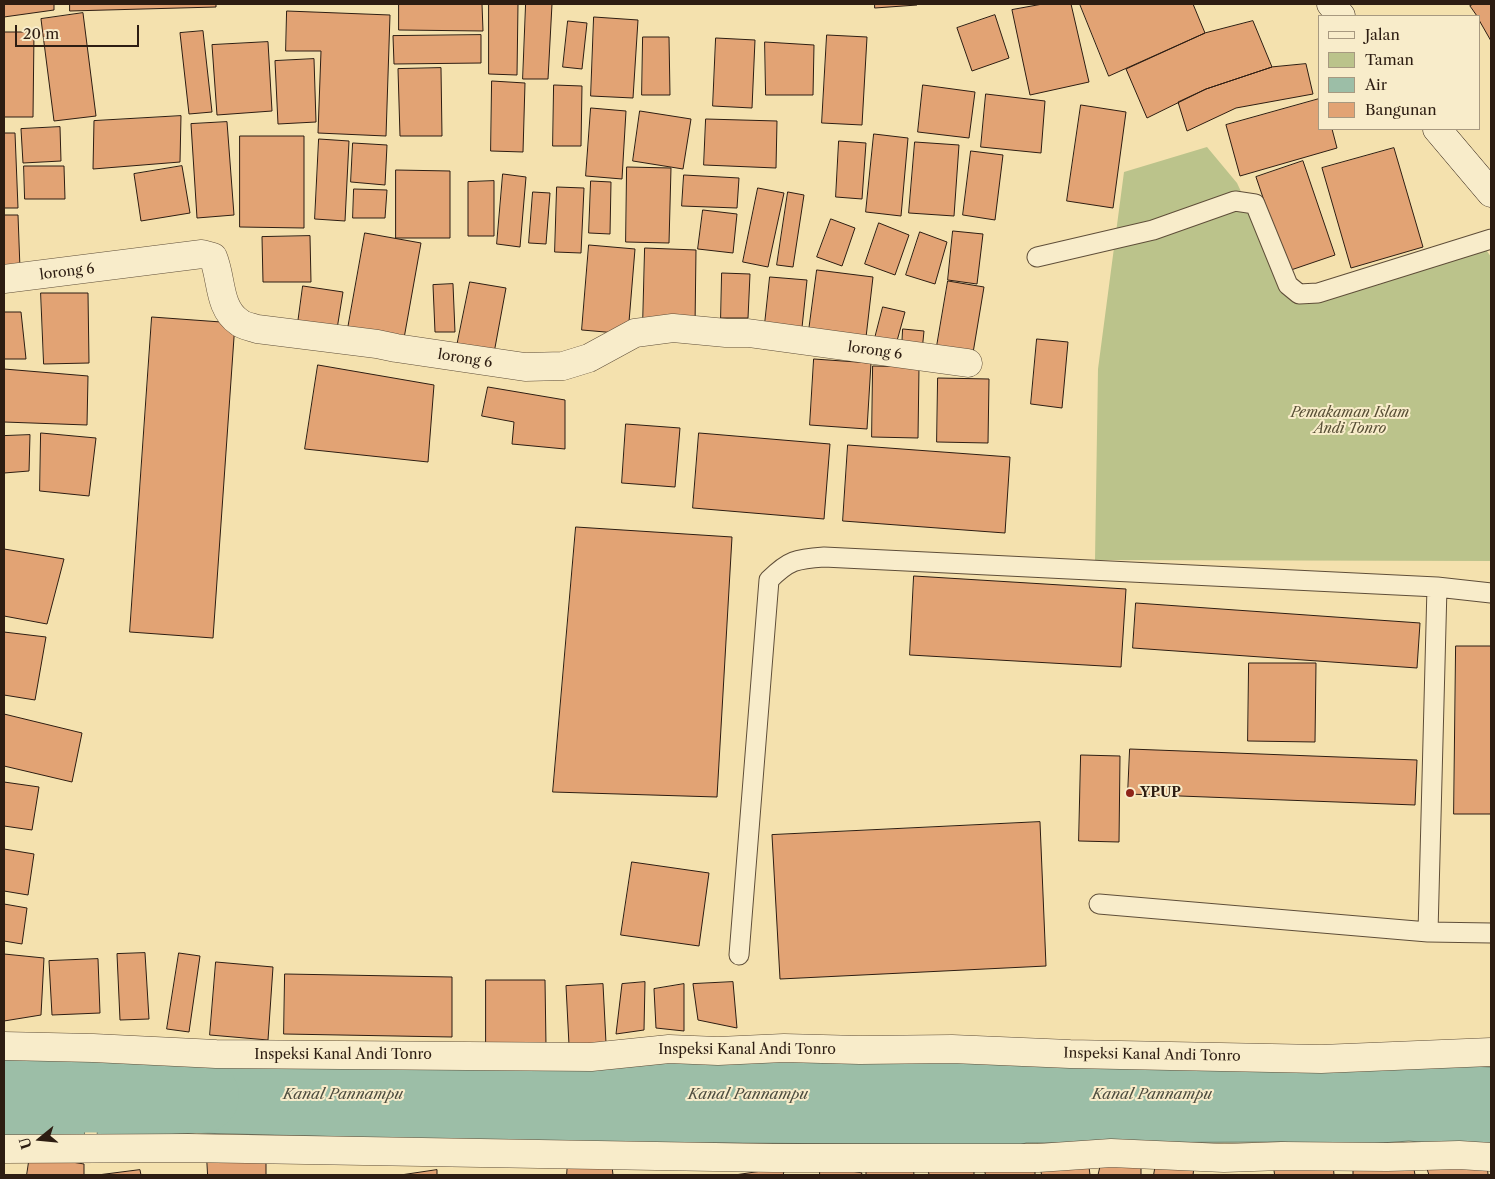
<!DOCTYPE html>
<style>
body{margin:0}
#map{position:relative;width:1495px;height:1179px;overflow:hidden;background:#f4e1ae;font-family:"Libre Caslon Text",serif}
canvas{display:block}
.frame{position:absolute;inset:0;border:5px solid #2d1d12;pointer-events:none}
.legend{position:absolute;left:1318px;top:15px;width:162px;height:115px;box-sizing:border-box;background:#f8ecca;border:1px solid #a79980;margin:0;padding:6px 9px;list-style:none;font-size:15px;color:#2d1d12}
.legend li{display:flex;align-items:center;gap:10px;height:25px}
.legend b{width:25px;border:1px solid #a79980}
.north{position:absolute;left:15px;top:1114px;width:50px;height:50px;-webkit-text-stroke:4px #f8ecca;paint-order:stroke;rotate:253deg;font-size:14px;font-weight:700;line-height:20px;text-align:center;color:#2d1d12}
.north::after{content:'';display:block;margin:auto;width:18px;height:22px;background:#2d1d12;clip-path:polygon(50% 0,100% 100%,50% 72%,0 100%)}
.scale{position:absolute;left:15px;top:25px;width:124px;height:22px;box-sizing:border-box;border:2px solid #2d1d12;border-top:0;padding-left:6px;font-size:15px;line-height:18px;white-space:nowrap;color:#2d1d12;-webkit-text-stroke:4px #f8ecca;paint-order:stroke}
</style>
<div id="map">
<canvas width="1495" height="1179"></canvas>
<div class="frame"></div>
<ul class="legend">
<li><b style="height:6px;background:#f8ecca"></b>Jalan</li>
<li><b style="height:14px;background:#bbc38b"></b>Taman</li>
<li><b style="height:14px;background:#9cbea7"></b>Air</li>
<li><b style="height:14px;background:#e2a374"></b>Bangunan</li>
</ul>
<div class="north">U</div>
<div class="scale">20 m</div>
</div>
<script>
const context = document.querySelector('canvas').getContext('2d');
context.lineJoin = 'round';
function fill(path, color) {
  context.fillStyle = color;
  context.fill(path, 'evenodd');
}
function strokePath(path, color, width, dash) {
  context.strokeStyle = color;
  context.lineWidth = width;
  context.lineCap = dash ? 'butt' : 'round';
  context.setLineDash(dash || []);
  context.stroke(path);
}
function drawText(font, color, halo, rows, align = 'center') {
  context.font = font + ' "Libre Caslon Text",serif';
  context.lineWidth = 4;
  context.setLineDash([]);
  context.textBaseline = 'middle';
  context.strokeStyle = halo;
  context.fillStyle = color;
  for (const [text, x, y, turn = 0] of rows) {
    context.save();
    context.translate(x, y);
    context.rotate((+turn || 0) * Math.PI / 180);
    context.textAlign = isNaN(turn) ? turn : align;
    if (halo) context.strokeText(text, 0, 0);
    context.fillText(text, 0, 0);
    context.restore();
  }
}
fill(new Path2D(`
 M1207,147L1237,183L1288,293L1476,235L1491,257V561L1095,560L1098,369L1124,172Z`), '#bbc38b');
const water = new Path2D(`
 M675,1060L1412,1063L1491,1067V1149L1409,1141L1340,1146L1281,1142L1026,1143L1019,1145L723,1143L607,1144L196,1133L97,1139L100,1063Z
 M4,1065L35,1069L86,1065L89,1082L84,1139L4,1143Z`);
fill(water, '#9cbea7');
strokePath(water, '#707e6b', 1);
strokePath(new Path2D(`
 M4,1095L202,1096`), '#9cbea7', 74);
const building = new Path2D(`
 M4,4H54V10L4,17Z
 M70,4H216V7L70,11Z
 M399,4H482L483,31L399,30Z
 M489,4H518L517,75L489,74Z
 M526,4H552L548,79H523Z
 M875,4H916L917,5L875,8Z
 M1043,4H1071L1089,82L1030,95L1012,10Z
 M1080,4H1193L1205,33L1109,76Z
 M1474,4H1491V41L1479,20V16H1477L1470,6Z
 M287,11L390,15L386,136L318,133L321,51H286Z
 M83,13L96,116L54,121L41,19Z
 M995,15L1009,58L972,71L957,28Z
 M594,17L638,20L633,98L591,96Z
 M568,21L587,23L582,69L563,67Z
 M1253,21L1272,67L1206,89L1147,118L1126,69L1205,33Z
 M203,31L212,112L189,114L180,33Z
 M4,32H34L33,117H4Z
 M481,35V63L394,64L393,36Z
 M827,35L867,37L862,125L822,123Z
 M643,37H669L670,95H642Z
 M716,38L755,40L752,108L713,106Z
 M268,42L272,111L217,115L212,45Z
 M765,42L814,45L813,95H766Z
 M314,59L316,122L278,124L275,61Z
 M1306,64L1313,94L1236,108L1187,131L1178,102L1206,89L1272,67Z
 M441,68L442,136H400L398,69Z
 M492,81L525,83L523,152L491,151Z
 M554,85L582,86L581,146H553Z
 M923,85L975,92L969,138L918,132Z
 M986,94L1045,101L1041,153L981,147Z
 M1319,99V129H1332L1337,148L1240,176L1226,125Z
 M1081,105L1126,112L1113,208L1067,201Z
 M591,108L626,111L622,179L586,176Z
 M640,111L691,119L683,169L633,161Z
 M181,116L180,162L93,169L94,121Z
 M706,119L777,121L776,168L704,165Z
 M227,122L234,215L197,218L191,124Z
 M60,127L61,161L23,163L21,129Z
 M4,133H15L18,208H4Z
 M874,134L908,138L901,216L866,212Z
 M240,136H304V228L240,227Z
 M319,139L349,141L345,221L315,219Z
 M839,141L866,143L862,199L836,197Z
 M915,142L959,145L954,216L909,213Z
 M353,143L387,145L385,185L351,182Z
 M1394,148L1423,247L1351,268L1322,168Z
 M971,151L1003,155L995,220L963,215Z
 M1303,161L1335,255L1288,271L1256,177Z
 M24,166H64L65,199H25Z
 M182,166L190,213L141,221L134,174Z
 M627,167L671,168L669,243L626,242Z
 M396,170L450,171V238H396Z
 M503,174L526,177L520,247L497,244Z
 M684,175L739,178L737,208L682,206Z
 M494,181V236H468V182Z
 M591,181L611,182L610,234L589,233Z
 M557,187L584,188L581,253L555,252Z
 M758,188L784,193L768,267L743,262Z
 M354,189L387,190L385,218H353Z
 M533,192L550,193L546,244L529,243Z
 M788,192L804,195L793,267L777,265Z
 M703,210L737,214L733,253L698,249Z
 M4,215H18L20,269L4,270Z
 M831,219L855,228L842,266L817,257Z
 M879,223L909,235L895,275L865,264Z
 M953,231L983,234L977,284L948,280Z
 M920,232L947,242L935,284L906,275Z
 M365,233L421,243L403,344L347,334Z
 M310,236L311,282H263L262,237Z
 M589,245L635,249L628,334L582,330Z
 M645,248L696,250L695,326L643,325Z
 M817,270L873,277L865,346L808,338Z
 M722,273L750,274L748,318H721Z
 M770,277L807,280L801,337L764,333Z
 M948,281L984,287L973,353L937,346Z
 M470,282L506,288L494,353L457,346Z
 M453,284L455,332H435L433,285Z
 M303,286L343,292L337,329L298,323Z
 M41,293H88L89,363L44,364Z
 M883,307L905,312L895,348L874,342Z
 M4,312H21L26,359H4Z
 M152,317L235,323L213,638L130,632Z
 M903,329L924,331L922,351L902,349Z
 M1037,339L1068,342L1062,408L1031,404Z
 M814,359L871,363L867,429L810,425Z
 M318,365L434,385L428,462L305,449Z
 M873,366L919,367L918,438L872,437Z
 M4,369L88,376L87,425L4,422Z
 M938,378L989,379L988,443L937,442Z
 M488,387L565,400V449L512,444L514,422L482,416Z
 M626,424L680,428L675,487L622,483Z
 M41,433L96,438L89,496L40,491Z
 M699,433L830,444L824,519L693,508Z
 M30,435L29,471L4,473V436Z
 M848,445L1010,457L1005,533L843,521Z
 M576,527L732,537L717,797L553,792Z
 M4,549L64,559L47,624L4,616Z
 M914,576L1126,589L1121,667L910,655Z
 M1136,603L1420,623L1417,668L1133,648Z
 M4,632L46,637L35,700L4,695Z
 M1456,646H1491V814H1454Z
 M1249,663H1316L1315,742L1248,741Z
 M4,714L82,733L72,782L4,766Z
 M1130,749L1417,760L1415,805L1128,794Z
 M1081,755L1120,756L1119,842L1079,841Z
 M4,782L39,787L32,830L4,826Z
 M1040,822L1046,966L780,979L772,835Z
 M4,849L34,854L28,895L4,891Z
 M632,862L709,873L699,946L621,935Z
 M4,904L27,908L22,944L4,941Z
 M145,953L149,1019L120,1020L117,954Z
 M179,953L200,956L189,1032L167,1029Z
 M4,954L44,958L41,1015L4,1021Z
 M98,959L100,1013L52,1015L49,961Z
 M216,962L273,967L268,1040L210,1035Z
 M285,974L452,977V1037L284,1034Z
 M486,980H545L546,1046H486Z
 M645,982L644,1030L616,1034L622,984Z
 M733,982L737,1028L698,1020L693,984Z
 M603,984L606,1043L569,1045L566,986Z
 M684,984V1031L656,1028L654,989Z
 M30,1155L84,1164V1175H27Z
 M207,1157L266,1158V1175H208Z
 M1273,1159L1333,1162L1334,1175H1275Z
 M1141,1161V1175H1098L1101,1162Z
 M568,1162L612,1166L613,1175H567Z
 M1487,1162L1488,1175H1429L1425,1163Z
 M1156,1163L1194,1167L1193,1175H1154Z
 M1413,1163L1415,1175H1353V1170Z
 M913,1164L914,1175H866V1169Z
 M1040,1164L1089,1167L1090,1175H1042Z
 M820,1165L862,1173L861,1175H820Z
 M974,1166V1175H929L928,1168Z
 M984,1167L1035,1171V1175H986Z
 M785,1168L783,1175H735Z
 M140,1170L141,1175H98Z
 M437,1170V1175H401Z`);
fill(building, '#e2a374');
strokePath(building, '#2d1d12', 1);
const service = new Path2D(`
 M1037,257L1153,230L1235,201L1255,204L1288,285L1299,294L1318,293L1491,239
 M1099,904L1428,932L1491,933
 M1428,932L1437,587
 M739,955L769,580C789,560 796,559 824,557L1437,587L1491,593`);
const minor = new Path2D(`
 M4,279L202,254L213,257C222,278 218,308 239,322C243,326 252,327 257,329L377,344L396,348L525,367L563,366L589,358L635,333L673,328L726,333H748L968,363
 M4,1046L93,1048L216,1054L591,1057L669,1049L718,1051L784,1048L860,1050L952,1049L1070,1054L1321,1059L1491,1052
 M4,1149L188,1148L773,1158H1038L1111,1153L1224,1158L1282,1156L1387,1157L1459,1155L1491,1157`);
const secondary = new Path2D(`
 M1331,4L1341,16
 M1437,129L1491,193`);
strokePath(service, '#5f4e39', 21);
strokePath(minor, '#5f4e39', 29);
strokePath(secondary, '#2d1d12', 29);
strokePath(service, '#f8ecca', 19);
strokePath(minor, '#f8ecca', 28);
strokePath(secondary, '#f8ecca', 28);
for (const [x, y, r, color] of [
 [1130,793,5,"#8f2418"]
]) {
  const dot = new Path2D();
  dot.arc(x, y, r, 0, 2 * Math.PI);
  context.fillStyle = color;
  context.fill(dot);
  strokePath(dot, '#f8ecca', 2);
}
drawText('14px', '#2d1d12', '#f8ecca', [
 ["lorong 6",67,272,-7],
 ["lorong 6",875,351,8],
 ["lorong 6",465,359,9],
 ["Inspeksi Kanal Andi Tonro",747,1050],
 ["Inspeksi Kanal Andi Tonro",343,1055],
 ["Inspeksi Kanal Andi Tonro",1152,1055,1]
]);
drawText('italic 14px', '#584f36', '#f8ecca', [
 ["Pemakaman Islam",1350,413],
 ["Andi Tonro",1350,429]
]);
drawText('bold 14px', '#2d1d12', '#f8ecca', [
 ["YPUP",1140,793]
], 'left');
drawText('italic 15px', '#4e4d3f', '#f8ecca', [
 ["Kanal Pannampu",343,1095],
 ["Kanal Pannampu",748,1095],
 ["Kanal Pannampu",1152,1095]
]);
</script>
